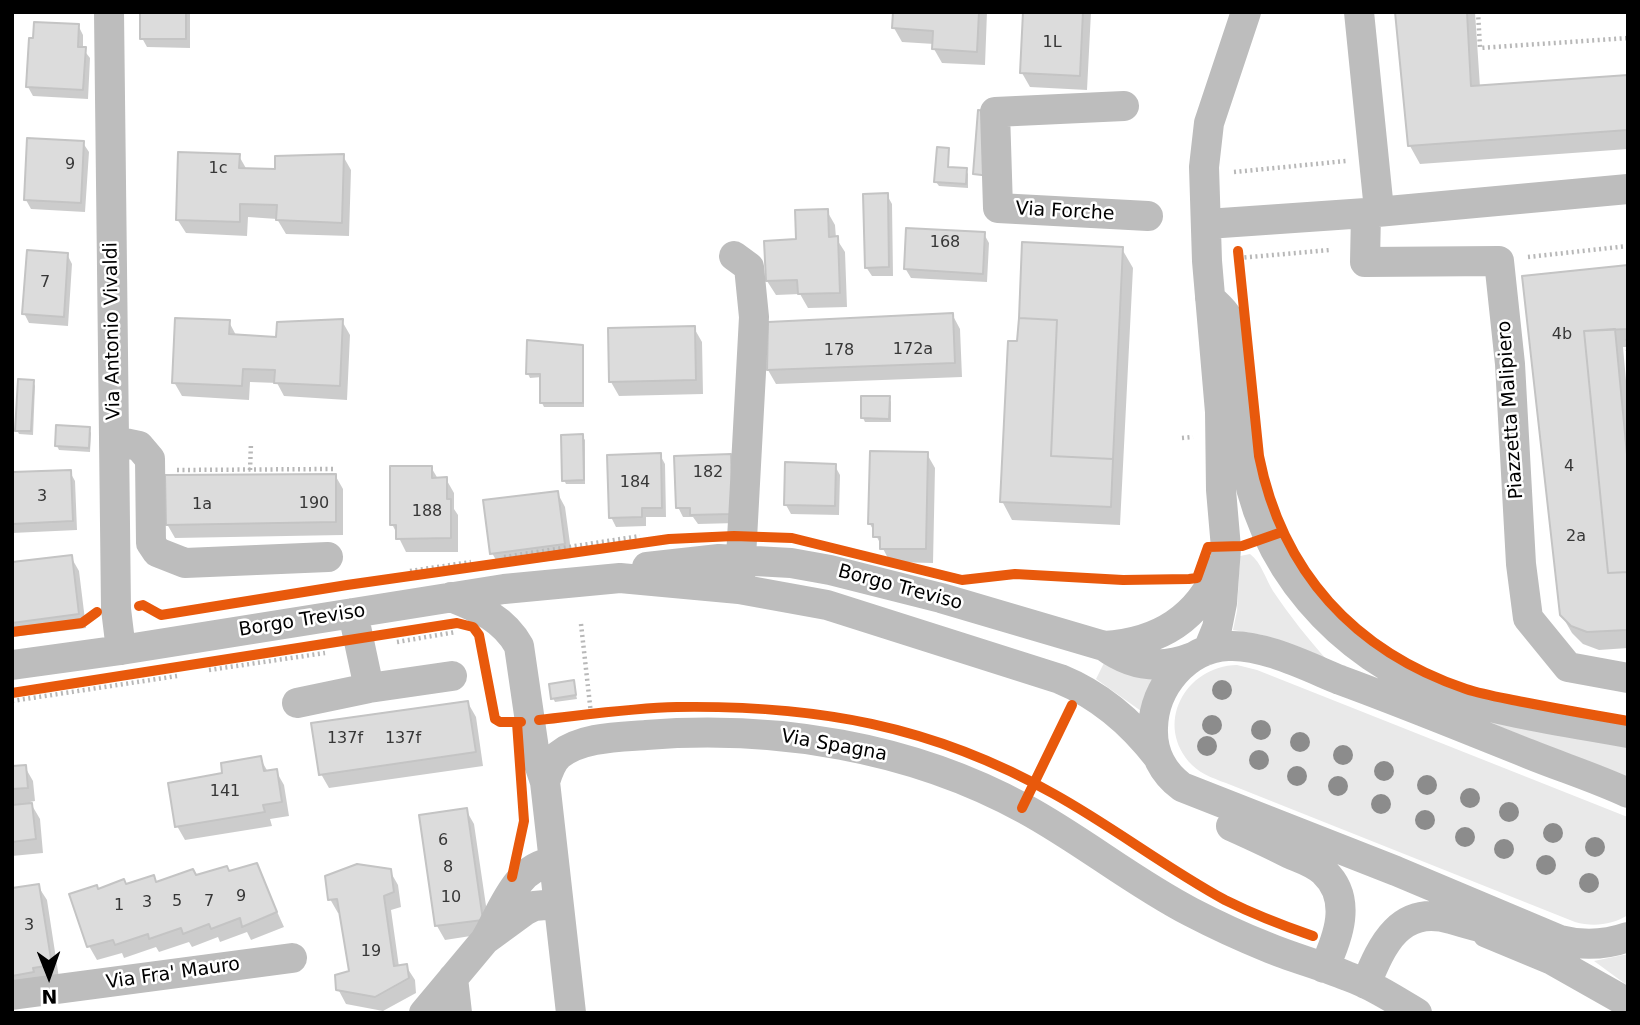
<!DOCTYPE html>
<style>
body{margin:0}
#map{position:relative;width:1640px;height:1025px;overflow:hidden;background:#fff;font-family:"DejaVu Sans",sans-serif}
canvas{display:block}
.frame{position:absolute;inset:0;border:14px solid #000;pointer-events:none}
.north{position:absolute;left:14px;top:941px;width:70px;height:70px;-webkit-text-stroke:5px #fff;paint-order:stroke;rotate:179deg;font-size:19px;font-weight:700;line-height:28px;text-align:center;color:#000}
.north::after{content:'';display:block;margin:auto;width:24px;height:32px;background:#000;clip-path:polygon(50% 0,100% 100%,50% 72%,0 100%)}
</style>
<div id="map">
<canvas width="1640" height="1025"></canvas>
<div class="frame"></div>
<div class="north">N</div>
</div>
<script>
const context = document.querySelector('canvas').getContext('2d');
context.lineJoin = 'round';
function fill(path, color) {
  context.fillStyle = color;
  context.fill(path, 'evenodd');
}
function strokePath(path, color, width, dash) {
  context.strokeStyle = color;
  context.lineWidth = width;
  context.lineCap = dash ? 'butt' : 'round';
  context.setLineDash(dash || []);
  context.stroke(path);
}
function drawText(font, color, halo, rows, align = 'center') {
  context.font = font + ' "DejaVu Sans",sans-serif';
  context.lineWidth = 5;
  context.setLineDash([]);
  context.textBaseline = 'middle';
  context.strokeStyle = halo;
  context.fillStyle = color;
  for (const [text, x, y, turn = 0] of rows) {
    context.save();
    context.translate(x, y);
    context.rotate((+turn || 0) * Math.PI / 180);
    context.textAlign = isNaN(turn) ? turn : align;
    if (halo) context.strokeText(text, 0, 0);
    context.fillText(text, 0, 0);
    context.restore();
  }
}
fill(new Path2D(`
 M1250,554C1261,562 1266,580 1273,591C1290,616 1308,639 1328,661L1262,635L1233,630L1237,611L1240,556Z
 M1355,654L1628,740V779L1457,711Z
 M1104,663L1154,676L1144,697L1141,711L1096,679Z
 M1237,665L1257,670L1625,816L1628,817V915C1612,925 1593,927 1575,922L1231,785C1218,780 1202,775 1192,765C1153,725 1185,666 1237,665Z
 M1628,954V986L1594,961Z`), '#e9e9e9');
fill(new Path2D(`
 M142,12H190V48L147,47L142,38Z
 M895,12H987L985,65L942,63L934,49V44L902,42L894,28Z
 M1025,12H1091L1087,90L1030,87L1022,73Z
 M1397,12H1475L1480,87L1628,77V149L1420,164L1410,146Z
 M78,25L83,35V49L90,58L88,99L33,96L28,87Z
 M83,143L89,152L85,212L31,209L26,200Z
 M938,149L949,152H947L946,176H949L950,169L966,170L968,174V188L939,186L936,182Z
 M239,156L247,170L277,171L343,156L351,170L349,236L286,234L277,219L248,217L247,236L186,233L177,219Z
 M887,195L892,204L893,276H872L866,267Z
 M827,211L835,225L836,238L845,252L847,307L808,308L800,294L776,295L767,281L798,241Z
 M984,234L989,243L987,282L911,278L905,268Z
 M1122,249L1133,268L1120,525L1012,520L1002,501L1019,343Z
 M67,254L72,264L68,326L29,323L24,313Z
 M1628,266V347H1623L1628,403V648L1599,650L1583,644L1572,633L1561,614L1524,278Z
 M952,314L960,329L962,377L776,384L768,370Z
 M342,321L350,335L347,400L284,396L277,383L250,382L249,400L182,396L174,382L229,322L237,337L278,339Z
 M694,328L702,342L703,394L619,396L611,382Z
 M581,347L584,351V407H544L542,403V377L530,378L528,374Z
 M33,381L35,386L33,435L19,434L17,430Z
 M889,398L891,402V422H865L863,418Z
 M89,429L91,433L90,452L59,450L57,446Z
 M582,436L585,440V484H566L564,480Z
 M927,454L935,468L933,563L890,562L870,524Z
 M660,455L665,464L666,517H646V526L616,527L611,517Z
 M730,456L735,465L737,523L698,524L693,517H683L678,507Z
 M835,466L840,475L839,515L791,514L786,505Z
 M431,467L438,479H446L454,493V509L458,515V552H406L392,524Z
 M70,472L75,481L77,530L12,533V474Z
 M335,475L343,489V535L175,538L167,524Z
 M557,492L565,507L572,558L500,567L492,553Z
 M71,557L79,571L86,628L12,637V564Z
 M573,682L577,699L555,702L553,698Z
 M468,703L476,717L483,766L329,788L321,774Z
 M260,758L268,772L276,771L284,785L289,816L270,819L272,826L185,840L177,826L224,775Z
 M25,767L33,781L35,801L30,802L40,819L43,853L12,856V768Z
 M466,810L474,824L490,933L445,940L437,926Z
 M256,865L284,927L251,940L247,932L220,942L218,937L192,947L189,942L159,952L156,947L124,958L122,953L97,960L89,946L98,891L126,886L153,877L157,883L229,873Z
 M390,871L398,885L401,907L391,910L399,967L406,966L415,980L416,993L383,1011L346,1004L338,989L350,973L341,913H338L330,899Z
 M38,886L47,900L59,978L12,991V887L14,890Z`), '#0003');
const building = new Path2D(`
 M140,12H186V39H140Z
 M893,12H979L977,52L932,49L933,31L892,28Z
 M1023,12H1083L1080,76L1020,73Z
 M1395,12H1467L1471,86L1628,75V130L1408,146Z
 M34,22L79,24L78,47H86L83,90L26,87L29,38H33Z
 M978,110L995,112L990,176L973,174Z
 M27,138L84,141L81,203L24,200Z
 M937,147L949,148L948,167L967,168L966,184L934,182Z
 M178,152L240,154L239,168L275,169V156L344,154L342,223L276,220L277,205L240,204V222L176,220Z
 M888,193L889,267L865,268L863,194Z
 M828,209L829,237L838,236L840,293L798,294L797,280L766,281L764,241L796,239L795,210Z
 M906,228L985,232L983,274L904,269Z
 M1022,242L1123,247L1113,459L1051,456L1057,320L1019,318Z
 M27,250L68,253L64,317L22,314Z
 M1628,265V329L1584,331L1608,573L1628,572V630L1587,632L1571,626L1560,615L1522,276Z
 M953,313L955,363L767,370L768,322Z
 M175,318L230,320L229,334L276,337L277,322L343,319L340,386L274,383L275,370L243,369L242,386L172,383Z
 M1019,318L1057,320L1051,456L1113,459L1111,507L1000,502L1008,341H1017Z
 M695,326L696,380L609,382L608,328Z
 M1615,329L1628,465V572L1608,573L1584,331Z
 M527,340L583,345V403H540V374H526Z
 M18,379L34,380L31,431H15Z
 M861,396H890L889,419L861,418Z
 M56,425L90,427L89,448L55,446Z
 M583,434L584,480L562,481L561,435Z
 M870,451L928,452L926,549H880V537H873V524H868Z
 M661,453L662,508H642V517L609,518L607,455Z
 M731,454L733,514L690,515V508H676L674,456Z
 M785,462L836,464L835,506L784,505Z
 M390,466H432V478L447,477V499H451V538L396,539V525H390Z
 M71,470L73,521L12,524V472Z
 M336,474V522L166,525L165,475Z
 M558,491L565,544L490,554L483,500Z
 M72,555L79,614L12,623V562Z
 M574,680L576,695L551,699L549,684Z
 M468,701L476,752L319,775L311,723Z
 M261,756L264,771L277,769L282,802L263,805L265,812L175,827L168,783L222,773L221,763Z
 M26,765L28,788L12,789V766Z
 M32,803L36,839L12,842V805Z
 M467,808L483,920L435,926L419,815Z
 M257,863L277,912L242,927L240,918L211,929L209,924L183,934L181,928L149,939L148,934L115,945L113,940L87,947L69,894L97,885L98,889L124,879L126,884L154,875L156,882L193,869L196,875L227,866L229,871Z
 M357,864L391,869L394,892L384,896L394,966L407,964L409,978L375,997L336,990L335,975L349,971L337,899L328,900L325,876Z
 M39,884L52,965L33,968L34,972L12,976V888Z`);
fill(building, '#dcdcdc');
strokePath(building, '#c4c4c4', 2);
strokePath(new Path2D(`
 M1478,12L1480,48L1628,38
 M1234,172L1346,161
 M1528,257L1628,246
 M1239,258L1330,250
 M1628,339V351
 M1182,438L1193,437
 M177,470L334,469
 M250,470L251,443
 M504,557L640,536
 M410,571L471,562
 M581,624L591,714
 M397,642L456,632
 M209,670L325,653
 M12,701L177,676`), '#b8b8b8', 4.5, [2, 3.5]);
strokePath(new Path2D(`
 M109,12L116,609L121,650
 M1359,12L1379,210
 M1124,106L995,112L998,208L1148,216
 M1366,213L1365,262L1499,261L1510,364L1521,564L1528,618L1568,667L1628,678
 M1207,224L1366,213L1628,189
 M734,256L749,267L754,317L740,576
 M1210,298C1216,304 1224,310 1228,318C1241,342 1241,418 1244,449C1256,563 1340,657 1446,694C1505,714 1567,722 1628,733
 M115,441L139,446L150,459L151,543L157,552L185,563L328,557
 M647,567L719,559L791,563L830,570L941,598L1104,646C1131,666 1161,670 1193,657
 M451,597C479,608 504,619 519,646L534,749L545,782
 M353,613L369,688
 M1104,646C1158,643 1198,619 1219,568
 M1208,650L1217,628L1222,603L1226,548L1221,490L1220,412L1207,261L1204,167L1209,123L1246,12
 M12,665L121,650L504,589L620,578L739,589L827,605L1060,679C1099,695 1132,723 1158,757
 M297,703L369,688L452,676
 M1628,793C1596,778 1561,767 1529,754C1466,729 1403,703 1340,680C1308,667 1263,644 1228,646C1186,648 1154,687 1153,728C1152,752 1163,773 1182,787L1396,871L1560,940C1583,946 1605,945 1628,937
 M1231,826C1251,835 1271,844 1290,854C1302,859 1315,863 1324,872C1353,899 1338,938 1324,968
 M552,862C515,867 502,912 485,940L526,910L534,906L557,904
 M1487,933L1552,960L1628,1003
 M453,978L457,1013
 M1366,984C1382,944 1400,905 1451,919C1474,926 1492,932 1516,929
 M12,995L292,958
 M424,1013L485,940
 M571,1013L545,782C548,772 551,762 559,755C581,737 619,737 646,735C775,725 910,746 1025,809C1082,840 1133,882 1191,912C1216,925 1242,937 1267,947C1293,958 1321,965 1347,976C1372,985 1394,999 1417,1013`), '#bdbdbd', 30);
strokePath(new Path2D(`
 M1238,251L1259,456C1282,572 1354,651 1466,689C1484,695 1504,698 1523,702C1558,709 1593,715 1628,721
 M139,606L143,605L161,615L347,585L669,539L734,536L792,538L962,580L1015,574L1123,580L1189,579L1197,578L1208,547L1242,546L1282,532
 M12,632L82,623L97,612
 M12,693L457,623L473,627L479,635L495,719L500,722H521
 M539,720C585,715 631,708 677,707C815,705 932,725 1054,794C1112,826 1166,868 1225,900C1253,914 1284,926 1313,936
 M1022,808L1072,705
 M512,877L524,821L517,723`), '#e8590c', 10);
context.fillStyle = '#8c8c8c';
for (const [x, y] of [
 [1222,690],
 [1212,725],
 [1261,730],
 [1300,742],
 [1207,746],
 [1343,755],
 [1259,760],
 [1384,771],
 [1297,776],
 [1427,785],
 [1338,786],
 [1470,798],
 [1381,804],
 [1509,812],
 [1425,820],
 [1553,833],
 [1465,837],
 [1595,847],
 [1504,849],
 [1546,865],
 [1589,883]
]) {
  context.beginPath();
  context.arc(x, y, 10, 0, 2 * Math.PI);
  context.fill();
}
drawText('16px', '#373737', null, [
 ["1L",1052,43],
 ["9",70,165],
 ["1c",218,169],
 ["168",945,243],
 ["7",45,283],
 ["4b",1562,335],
 ["172a",913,350],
 ["178",839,351],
 ["4",1569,467],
 ["182",708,473],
 ["184",635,483],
 ["3",42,497],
 ["190",314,504],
 ["1a",202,505],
 ["188",427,512],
 ["2a",1576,537],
 ["137f",345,739],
 ["137f",403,739],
 ["141",225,792],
 ["6",443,841],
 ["8",448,868],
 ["9",241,897],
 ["10",451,898],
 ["5",177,902],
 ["7",209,902],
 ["3",147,903],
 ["1",119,906],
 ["3",29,926],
 ["19",371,952]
]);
drawText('19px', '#000', '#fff', [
 ["Via Forche",1065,212,3],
 ["Via Antonio Vivaldi",113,331,-91],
 ["Piazzetta Malipiero",1511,410,-94],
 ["Borgo Treviso",900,588,15],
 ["Borgo Treviso",302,621,-9],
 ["Via Spagna",834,746,10],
 ["Via Fra' Mauro",173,974,-8]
]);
</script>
